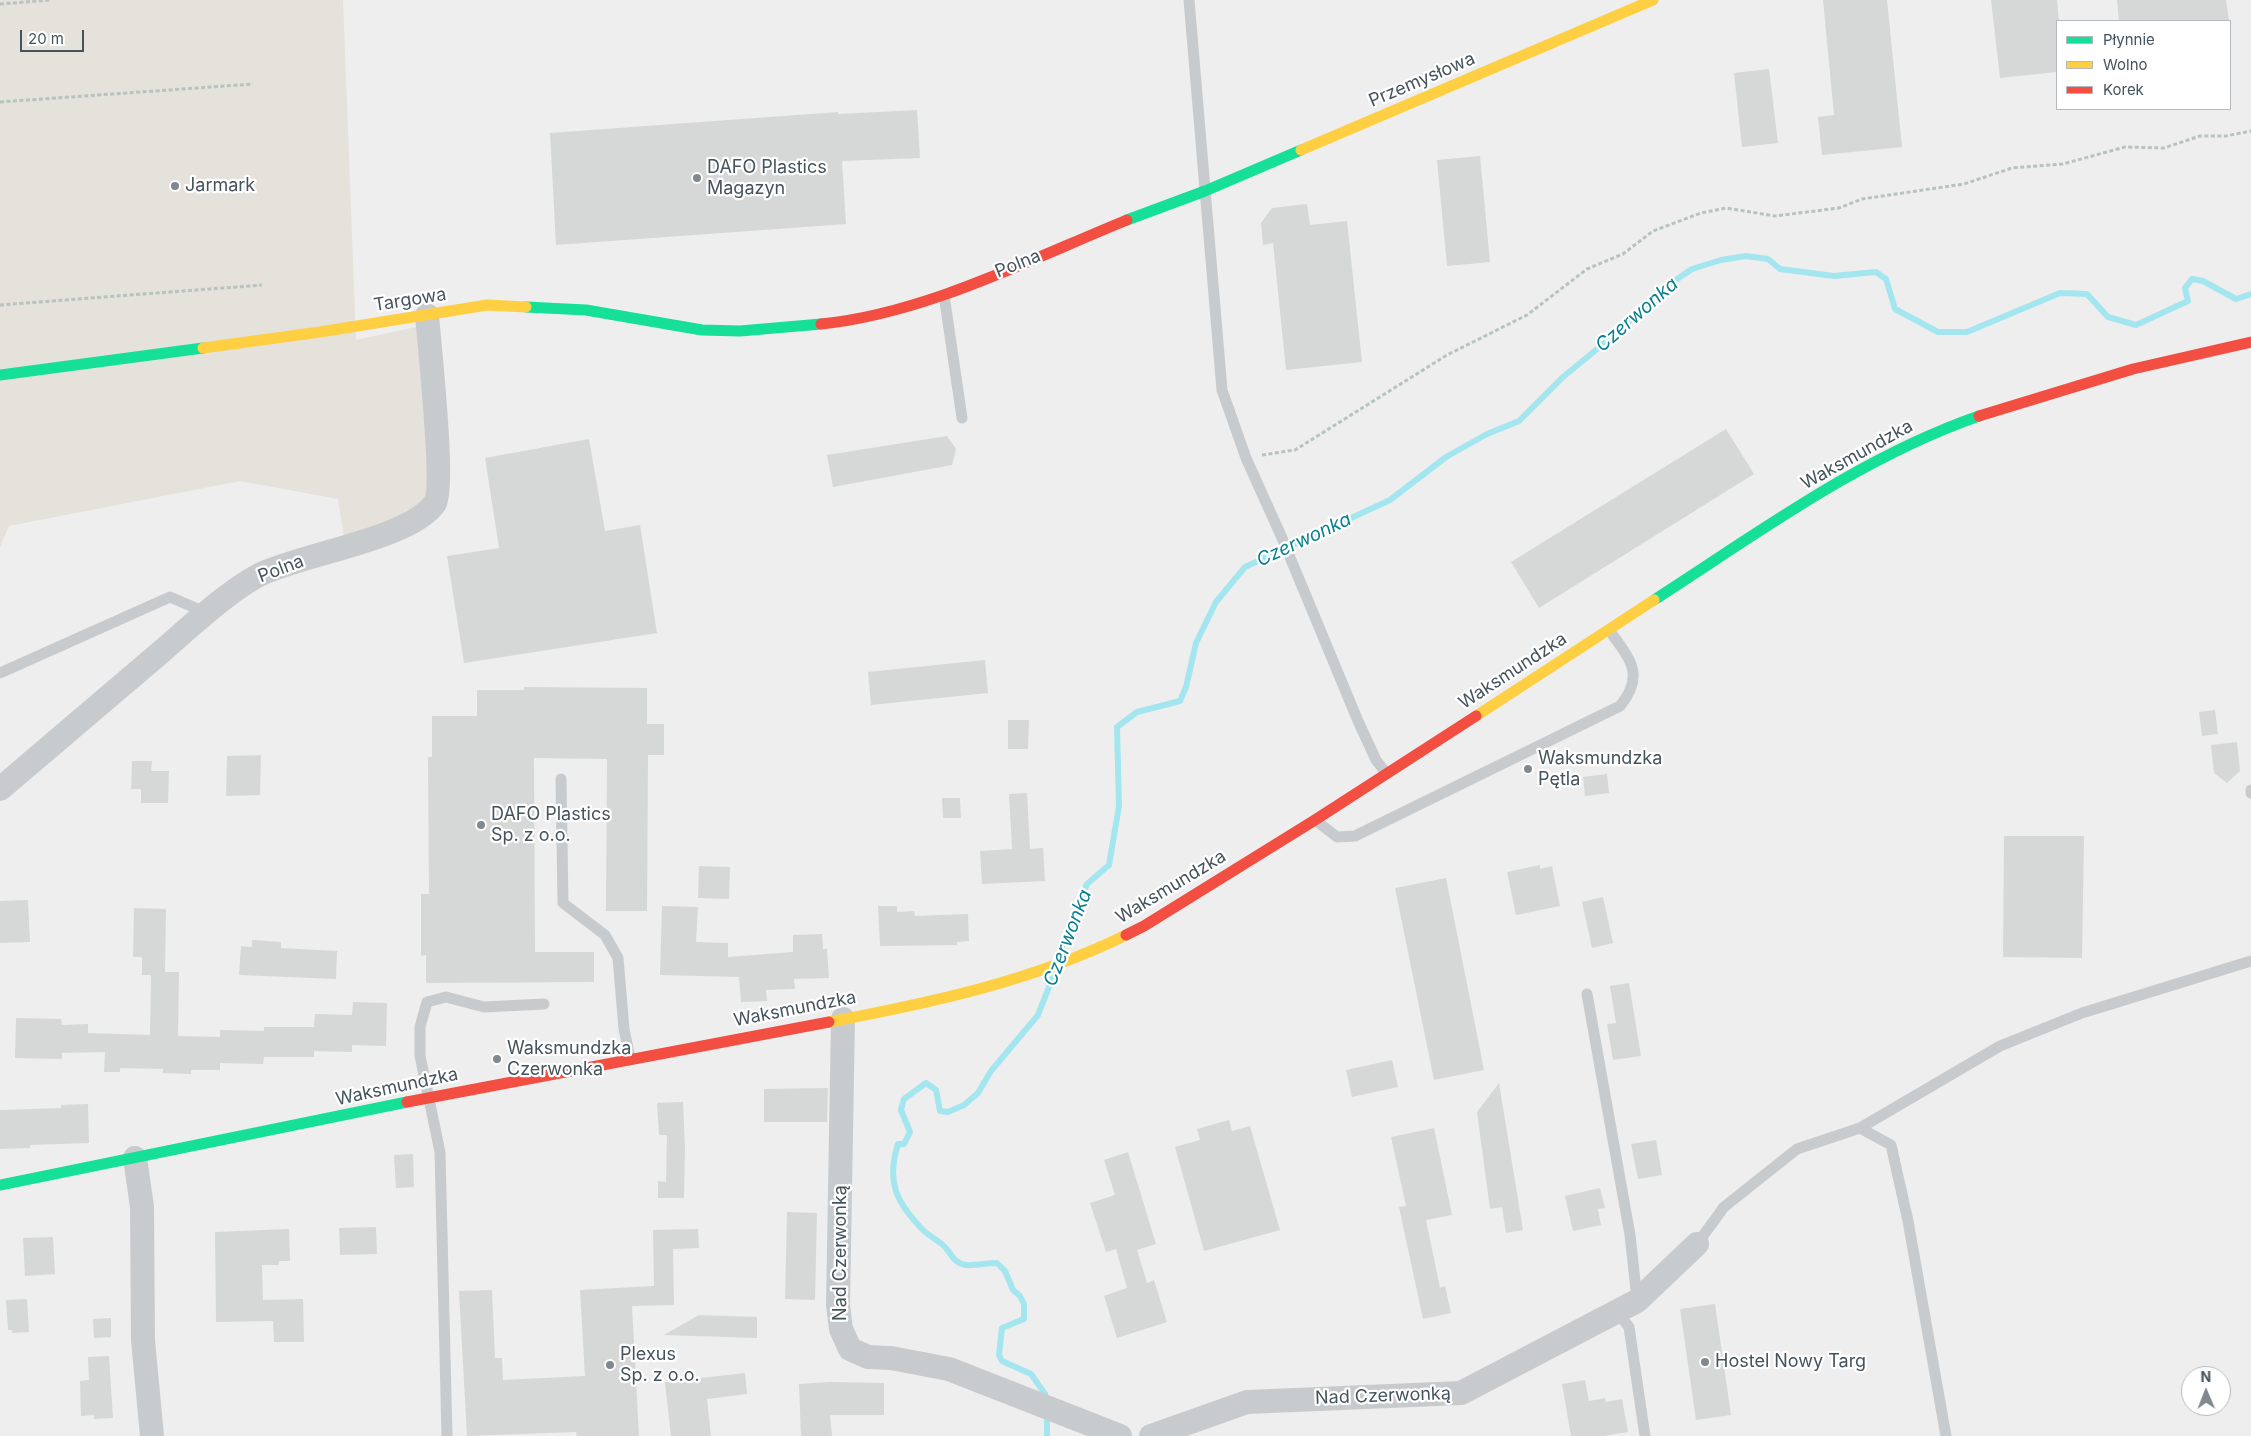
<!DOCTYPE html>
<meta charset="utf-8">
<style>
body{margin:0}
#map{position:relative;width:2251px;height:1436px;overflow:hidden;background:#efeeee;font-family:Inter,sans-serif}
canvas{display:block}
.legend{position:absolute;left:2056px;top:20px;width:175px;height:90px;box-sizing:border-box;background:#fff;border:1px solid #b5babe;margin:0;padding:6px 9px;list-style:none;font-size:15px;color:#45535c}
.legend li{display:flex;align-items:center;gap:10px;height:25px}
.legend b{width:25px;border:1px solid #b5babe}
.north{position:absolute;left:2181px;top:1366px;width:50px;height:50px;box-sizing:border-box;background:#fff;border:1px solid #b5babe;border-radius:50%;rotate:359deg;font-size:14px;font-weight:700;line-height:20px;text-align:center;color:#45535c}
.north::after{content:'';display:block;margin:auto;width:18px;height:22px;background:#80898f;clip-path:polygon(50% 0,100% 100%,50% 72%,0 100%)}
.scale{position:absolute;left:20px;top:30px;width:64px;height:22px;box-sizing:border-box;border:2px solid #45535c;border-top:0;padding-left:6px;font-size:15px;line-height:18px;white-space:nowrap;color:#45535c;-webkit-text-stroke:4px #fff;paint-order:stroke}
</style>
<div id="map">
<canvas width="2251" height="1436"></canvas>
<ul class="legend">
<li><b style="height:6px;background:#16e098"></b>Płynnie</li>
<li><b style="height:6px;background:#ffcf43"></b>Wolno</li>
<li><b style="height:6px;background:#f24e42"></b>Korek</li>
</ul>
<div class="north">N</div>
<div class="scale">20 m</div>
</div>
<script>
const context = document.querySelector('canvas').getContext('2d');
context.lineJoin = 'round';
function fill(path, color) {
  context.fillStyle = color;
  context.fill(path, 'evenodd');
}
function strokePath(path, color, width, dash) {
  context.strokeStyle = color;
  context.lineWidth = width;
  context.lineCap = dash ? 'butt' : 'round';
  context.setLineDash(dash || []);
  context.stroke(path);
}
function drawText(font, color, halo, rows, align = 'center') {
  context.font = font + ' Inter,sans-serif';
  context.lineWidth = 4.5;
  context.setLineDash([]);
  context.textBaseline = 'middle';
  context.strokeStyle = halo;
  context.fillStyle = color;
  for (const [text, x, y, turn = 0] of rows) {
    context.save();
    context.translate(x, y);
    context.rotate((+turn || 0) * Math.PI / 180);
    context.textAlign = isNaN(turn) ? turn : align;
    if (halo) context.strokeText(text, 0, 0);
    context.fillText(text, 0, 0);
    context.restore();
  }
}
fill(new Path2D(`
 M0,0H343L356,340L416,327L432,475L429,505L344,538L338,499L240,481L9,526L0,547Z`), '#e5e1db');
strokePath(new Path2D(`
 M1059,955L1087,884L1109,865L1119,806L1117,727L1137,712L1180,701L1186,687L1196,643L1216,602L1245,567L1390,500L1446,457L1487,434L1519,421L1563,377L1619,331L1661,290L1692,269L1721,260L1746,256L1768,259L1780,269L1834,276L1876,272L1886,279L1895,309L1938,332H1967L2060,293L2087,294L2108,317L2136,325L2188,301L2185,288L2192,279L2203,281L2236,299L2251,294
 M1045,1394L1031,1374L1002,1361L999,1355L1002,1328L1024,1319V1304L1020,1296L1013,1290L1005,1271L997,1263C989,1263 972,1266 966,1265C953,1263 952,1254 944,1246C938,1240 929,1236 923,1230C896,1202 886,1182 898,1144H904L910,1132L901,1110L904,1099L926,1083L936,1090L940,1111L948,1112L964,1105L978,1093L991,1071L1038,1015L1054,974
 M1047,1436V1421`), '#a3e6ef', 6);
fill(new Path2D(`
 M1823,0H1887L1902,147L1822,155L1818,117L1834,115Z
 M1991,0H2057L2059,21H2057V72L2000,78Z
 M2117,0H2226L2229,21H2119Z
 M1769,69L1778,143L1742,147L1734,73Z
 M917,110L920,158L842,161L846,224L556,245L550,133L838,112V114Z
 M1480,156L1490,262L1447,266L1437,160Z
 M1307,204L1310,225L1347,221L1362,362L1286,370L1273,243L1263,245L1261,223L1272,208Z
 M1726,429L1754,474L1539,608L1511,562Z
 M947,436L956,449L952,465L833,487L827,455Z
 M589,439L605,531L640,525L657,633L464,663L447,556L499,548L485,458Z
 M985,660L988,693L871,705L868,672Z
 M524,687L647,688V724H664V755H648L647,911H606L607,759L534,758L535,952H594V982L426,983V955L421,956V894H429L428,757H432V716H477V690H524Z
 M2215,710L2218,734L2202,736L2199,712Z
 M1008,720H1029L1028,749H1008Z
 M2237,742L2240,771L2227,783L2214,773L2211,745Z
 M261,755L260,795L226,796L227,756Z
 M132,761H152L151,771H169L168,803H141V789H131Z
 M1607,774L1609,793L1585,796L1583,777Z
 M1027,793L1030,849L1043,848L1045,881L982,884L980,851L1012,849L1009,794Z
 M942,798H960L961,818H943Z
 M2004,836H2084L2082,958L2003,957Z
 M1540,865V869L1552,866L1560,906L1516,915L1507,872Z
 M699,866L730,867L729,899L698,898Z
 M1446,878L1484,1070L1434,1080L1395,888Z
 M1603,897L1613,943L1592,948L1582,902Z
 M28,900L30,942L0,943V901Z
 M662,906L698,907L696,942L728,943V957L793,952V935L822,934L823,949H827L829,978L794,979L795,989L766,990L767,1001L741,1002L739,977L660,975Z
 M878,906H897V912L914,911L915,916L968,914L969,941L957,942V945L880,946Z
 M134,908L166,909L165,972H179L178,1036L220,1037V1030L264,1031V1027H314L315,1014L352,1015L353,1002L387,1003L386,1046L352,1045V1052L314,1051V1057H264L263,1064L220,1063V1070H191V1074L163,1073V1069L120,1068V1072H104L105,1052L62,1053V1059L15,1058L16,1018L61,1019L62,1025L88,1024V1033L150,1035L151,975H142V957H133Z
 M252,940L281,942V948L337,951L336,979L239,975L241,946L252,947Z
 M1629,983L1641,1056L1613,1060L1607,1024L1616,1023L1610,986Z
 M1392,1060L1398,1087L1352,1097L1346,1070Z
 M1499,1083L1523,1230L1506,1233L1502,1207L1490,1209L1477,1112Z
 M828,1088L827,1122H764V1089Z
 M683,1102L685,1149L684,1198H658V1181L666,1182L667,1135H659L657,1103Z
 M88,1104L89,1143L30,1145V1148L0,1149V1110L61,1108V1105Z
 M1229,1120L1232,1131L1250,1126L1280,1230L1204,1251L1175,1147L1200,1140L1197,1129Z
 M1434,1128L1452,1215L1426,1220L1440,1288L1445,1286L1451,1313L1423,1319L1399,1207L1406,1206L1391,1137Z
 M1656,1140L1662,1175L1638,1179L1631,1144Z
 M1128,1152L1156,1244L1137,1250L1147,1283L1154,1280L1167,1322L1117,1338L1104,1296L1127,1288L1116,1249L1106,1252L1090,1203L1115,1195L1104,1160Z
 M413,1154L414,1187L396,1188L394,1155Z
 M1600,1188L1605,1208L1598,1209L1601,1225L1573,1231L1565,1196Z
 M787,1212L817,1213L815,1300L785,1299Z
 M376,1227L377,1254L340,1255L339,1228Z
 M289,1229L290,1261H279V1265H262L263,1300L303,1299L304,1342H274L273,1321L216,1322L215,1232Z
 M698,1229L699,1248L673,1249L674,1305L632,1306L639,1436H577L576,1432L467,1436L459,1291L492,1290L495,1358H502L503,1380L585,1376L580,1290L654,1286L653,1230Z
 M53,1237L55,1274L25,1276L23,1238Z
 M27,1299L29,1332L12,1333V1330H8L6,1300Z
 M1715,1304L1731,1415L1696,1420L1680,1309Z
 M699,1315L757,1317V1338L664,1335Z
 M111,1318V1337L94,1338L93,1319Z
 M109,1356L113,1418L94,1419V1415L81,1416L80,1381L89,1380L88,1357Z
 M745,1373L747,1394L707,1399L711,1436H671L665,1382Z
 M1585,1380L1589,1401L1605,1398L1606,1402L1622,1399L1628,1432L1604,1436H1571L1562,1384Z
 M829,1382L884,1383V1415H830L832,1436H801L799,1384Z`), '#d6d7d7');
strokePath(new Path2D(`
 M0,4L50,0
 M0,102L253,84
 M0,305L262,285
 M1262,455L1295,450L1447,355L1527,315L1587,269L1623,254L1653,231L1701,213L1726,208L1775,216L1839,208L1862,199L1964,184L2012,168L2063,164L2125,147L2164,148L2200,136H2226L2251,131`), '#b6c3be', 3, [4, 2.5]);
strokePath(new Path2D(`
 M1189,0L1222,390L1246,458L1282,538L1358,721L1376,760L1386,773
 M944,295L962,418
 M0,673L170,597L207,613
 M561,779L563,903L605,935L618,958L624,1029L630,1058
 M2251,790V793
 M1315,820L1337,837L1355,836L1620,706C1646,674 1629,658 1609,630
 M1587,994L1630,1235L1637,1299
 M1860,1128L2000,1046L2082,1013L2251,961
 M1697,1244L1724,1207L1797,1149L1860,1128L1891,1145L1908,1221L1946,1436
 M1616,1311L1629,1327L1645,1436
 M447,1436L440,1152L420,1056V1027L427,1002L446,997L484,1007L544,1004`), '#c8cbce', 11);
strokePath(new Path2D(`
 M0,789C54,743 107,698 161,652C189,628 227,592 259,575C301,554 411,539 435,503C445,487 429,342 427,315
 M843,1019L838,1305L841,1329L850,1349L868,1357L891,1358L949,1369L1120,1436
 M135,1158L142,1207L143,1340L152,1436
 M1151,1436L1247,1402L1461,1393L1637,1301L1697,1244`), '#c8cbce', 24);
strokePath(new Path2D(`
 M1127,220L1205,191L1301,150
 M526,307L586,310L702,330L740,331L821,324
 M0,375L203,348
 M1654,600C1758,533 1861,457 1979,416
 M0,1185L407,1102`), '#16e098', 11);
strokePath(new Path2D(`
 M1301,150L1653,0
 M203,348L320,332L487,305L526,307
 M1476,716L1654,600
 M829,1022C930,1003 1033,981 1126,935`), '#ffcf43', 11);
strokePath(new Path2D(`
 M821,324C924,314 1031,259 1127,220
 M1979,416L2133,369L2251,342
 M1126,935L1144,926L1315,820L1476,716
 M407,1102L829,1022`), '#f24e42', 11);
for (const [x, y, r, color] of [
 [697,178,5,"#80898f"],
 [175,186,5,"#80898f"],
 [1528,769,5,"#80898f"],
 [481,825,5,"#80898f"],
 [497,1059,5,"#80898f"],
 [1705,1362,5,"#80898f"],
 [610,1365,5,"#80898f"]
]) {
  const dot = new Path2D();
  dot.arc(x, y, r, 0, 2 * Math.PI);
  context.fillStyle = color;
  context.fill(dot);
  strokePath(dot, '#fff', 2);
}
drawText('18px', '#45535c', '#fff', [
 ["Przemysłowa",1422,80,-23],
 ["Polna",1018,264,-22],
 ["Targowa",410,300,-9],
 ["Waksmundzka",1857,455,-29],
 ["Polna",281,569,-21],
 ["Waksmundzka",1513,671,-33],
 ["Waksmundzka",1171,887,-31],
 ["Waksmundzka",795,1009,-11],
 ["Waksmundzka",397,1087,-12],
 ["Nad Czerwonką",841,1253,-90],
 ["Nad Czerwonką",1383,1396,-2]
]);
drawText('18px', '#45535c', '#fff', [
 ["DAFO Plastics",707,168],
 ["Magazyn",707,189],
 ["Jarmark",185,186],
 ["Waksmundzka",1538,759],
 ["Pętla",1538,780],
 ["DAFO Plastics",491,815],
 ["Sp. z o.o.",491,836],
 ["Waksmundzka",507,1049],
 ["Czerwonka",507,1070],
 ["Plexus",620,1355],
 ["Sp. z o.o.",620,1376],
 ["Hostel Nowy Targ",1715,1362]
], 'left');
drawText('italic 19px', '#077f8f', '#fff', [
 ["Czerwonka",1637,315,-41],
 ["Czerwonka",1304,540,-25],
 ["Czerwonka",1068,938,-69]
]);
</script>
